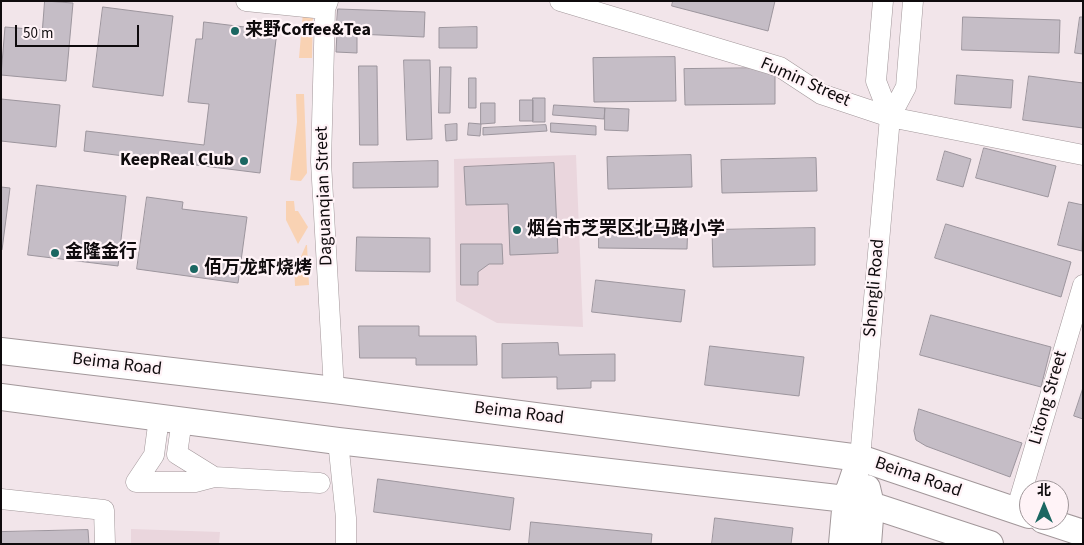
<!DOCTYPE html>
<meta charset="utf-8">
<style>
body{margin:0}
#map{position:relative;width:1084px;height:545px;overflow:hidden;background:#f2e5ea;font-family:"Source Sans 3","Noto Sans SC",sans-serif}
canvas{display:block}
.frame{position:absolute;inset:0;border:2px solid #0f0b0d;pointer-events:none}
.north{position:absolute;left:1019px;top:480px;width:50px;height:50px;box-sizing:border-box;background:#fff3f7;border:1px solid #9f9699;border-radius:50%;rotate:0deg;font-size:14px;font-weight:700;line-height:20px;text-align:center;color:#0f0b0d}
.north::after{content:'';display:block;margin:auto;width:18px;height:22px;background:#1b6762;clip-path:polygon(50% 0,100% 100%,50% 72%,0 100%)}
.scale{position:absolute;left:15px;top:25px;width:124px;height:22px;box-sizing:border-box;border:2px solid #0f0b0d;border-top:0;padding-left:6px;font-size:15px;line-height:18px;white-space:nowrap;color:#0f0b0d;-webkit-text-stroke:4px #fff3f7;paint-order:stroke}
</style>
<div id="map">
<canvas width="1084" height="545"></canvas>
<div class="frame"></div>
<div class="north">北</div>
<div class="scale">50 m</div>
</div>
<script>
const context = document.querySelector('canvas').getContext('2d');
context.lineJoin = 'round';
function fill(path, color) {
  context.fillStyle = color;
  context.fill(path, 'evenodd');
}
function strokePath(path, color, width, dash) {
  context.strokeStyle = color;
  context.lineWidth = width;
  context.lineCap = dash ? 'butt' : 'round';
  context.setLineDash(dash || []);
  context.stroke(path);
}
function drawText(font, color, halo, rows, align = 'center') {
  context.font = font + ' "Source Sans 3","Noto Sans SC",sans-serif';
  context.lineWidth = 4.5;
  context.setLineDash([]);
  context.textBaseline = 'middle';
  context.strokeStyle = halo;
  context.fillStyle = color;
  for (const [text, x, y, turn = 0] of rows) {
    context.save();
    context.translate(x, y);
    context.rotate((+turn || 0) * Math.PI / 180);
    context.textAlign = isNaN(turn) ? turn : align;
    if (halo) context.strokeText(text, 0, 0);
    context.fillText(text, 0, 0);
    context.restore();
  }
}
fill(new Path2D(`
 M576,155L583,327L497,323L456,301L454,159Z
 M131,529L220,532L219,544H131Z`), '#ead6dd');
fill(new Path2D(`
 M303,12L313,16L312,58H299Z
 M296,94H304L307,173L301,181L290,180L297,122Z
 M286,201H294L295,211H298L308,227L298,244L286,220Z
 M306,245H307L309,285L295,286L294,261H299Z`), '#f9d2b3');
const building = new Path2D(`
 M45,1L73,3L66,81L1,75L5,27L42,30Z
 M673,1H775L768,31L672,6Z
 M103,7L173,16L163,96L93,87Z
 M338,9L425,12L424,37L357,34V53L336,52L337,32H347L348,23H337Z
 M963,17L1060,20L1059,53L962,50Z
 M1080,17H1083V54L1075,53Z
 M204,22L277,31L260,173L84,151L86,131L204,145L209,104L188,102L196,39H202Z
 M477,27V48H439V28Z
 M675,57L676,101L594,102L593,58Z
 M404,60H430L432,139L407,140Z
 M359,66H377L378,145H360Z
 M440,67H451L450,113H439Z
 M775,68V104L685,105L684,69Z
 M957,75L1013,80L1011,108L955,104Z
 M1029,76L1083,83V128L1023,120Z
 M469,78H476V108H469Z
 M533,98H545V122H533Z
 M1,99L60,105L56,147L1,141Z
 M520,100H533V121H520Z
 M481,103H495V123L481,124Z
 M554,105L605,108L604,119L553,115Z
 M605,108L629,109L628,131L605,130Z
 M469,123L481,124L480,136L468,135Z
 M551,123L596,126V135L551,132Z
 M457,124V140L446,141L445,125Z
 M546,125L547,131L483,135V128Z
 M984,148L1056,166L1048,197L976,178Z
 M945,151L971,159L963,187L937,180Z
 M691,155L692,187L608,189L607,157Z
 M816,158L817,191L722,193L721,160Z
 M438,161V187L353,188V163Z
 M554,163L558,253L510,255L508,204L466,205L464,167Z
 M37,185L126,196L118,266L28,255Z
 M1,187L10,188L2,250H1Z
 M147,197L183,202L182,209L247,217L238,283L137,269Z
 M1069,202L1083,205L1082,251L1058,245Z
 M599,220L688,221L687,249L599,248Z
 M946,224L1071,262L1061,297L935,258Z
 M815,228V265L713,267L712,230Z
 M357,237L430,238V272L356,271Z
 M461,244H502L503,264H489L478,272V285H461Z
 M596,280L685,290L681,322L592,312Z
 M931,315L1051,347L1041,387L920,355Z
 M359,326H419V336H476L477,365H416V358H360Z
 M558,343L559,355L615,354V381H591V388L557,389V377L502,378V344Z
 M710,346L804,357L799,396L705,385Z
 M1083,388V419L1074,416Z
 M919,409L1022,443L1010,477L926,446L916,440L914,431Z
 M378,479L514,498L510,530L374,512Z
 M715,518L793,528L791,544H712Z
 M531,522L652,534L651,544H529Z
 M88,530L89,544H1V532Z`);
fill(building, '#c5bdc6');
strokePath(building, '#9c959d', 1);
const minor = new Path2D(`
 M246,1L325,9
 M328,1L325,9L321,162L334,390
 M560,1L780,67L821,94L890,117L1083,155
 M883,1L876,81L890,117
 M159,418L154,455L136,482H195L214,477L320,483
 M182,420L177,454L214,477
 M338,441L346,518V544
 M860,458L890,117L906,87L913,1
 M1,499L104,510L105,544
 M1016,511L1083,285`);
const major = new Path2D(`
 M1,351L334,390L860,458L1029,515
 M1,397L338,441L846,499L871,505L990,544
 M867,488L871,505L868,544
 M1043,520L1083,533
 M842,544L846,499L860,458`);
strokePath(minor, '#a2979a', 21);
strokePath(major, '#a2979a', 28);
strokePath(minor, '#fff', 20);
strokePath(major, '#fff', 26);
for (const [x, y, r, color] of [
 [235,31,5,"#1b6762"],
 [244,161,5,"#1b6762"],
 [517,230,5,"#1b6762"],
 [55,253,5,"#1b6762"],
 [194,269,5,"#1b6762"]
]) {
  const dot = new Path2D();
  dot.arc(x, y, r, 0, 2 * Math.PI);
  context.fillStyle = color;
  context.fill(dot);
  strokePath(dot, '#fff3f7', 2);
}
drawText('bold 18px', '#0f0b0d', '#fff3f7', [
 ["来野Coffee&Tea",245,31],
 ["KeepReal Club",234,161,"right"],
 ["烟台市芝罘区北马路小学",527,230],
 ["金隆金行",65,253],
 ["佰万龙虾烧烤",204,269]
], 'left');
drawText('18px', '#0f0b0d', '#fff3f7', [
 ["Fumin Street",805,83,24],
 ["Daguanqian Street",325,196,-92],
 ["Shengli Road",875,288,-85],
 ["Beima Road",117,365,7],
 ["Litong Street",1049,398,-74],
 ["Beima Road",519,414,7],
 ["Beima Road",918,478,19]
]);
</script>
